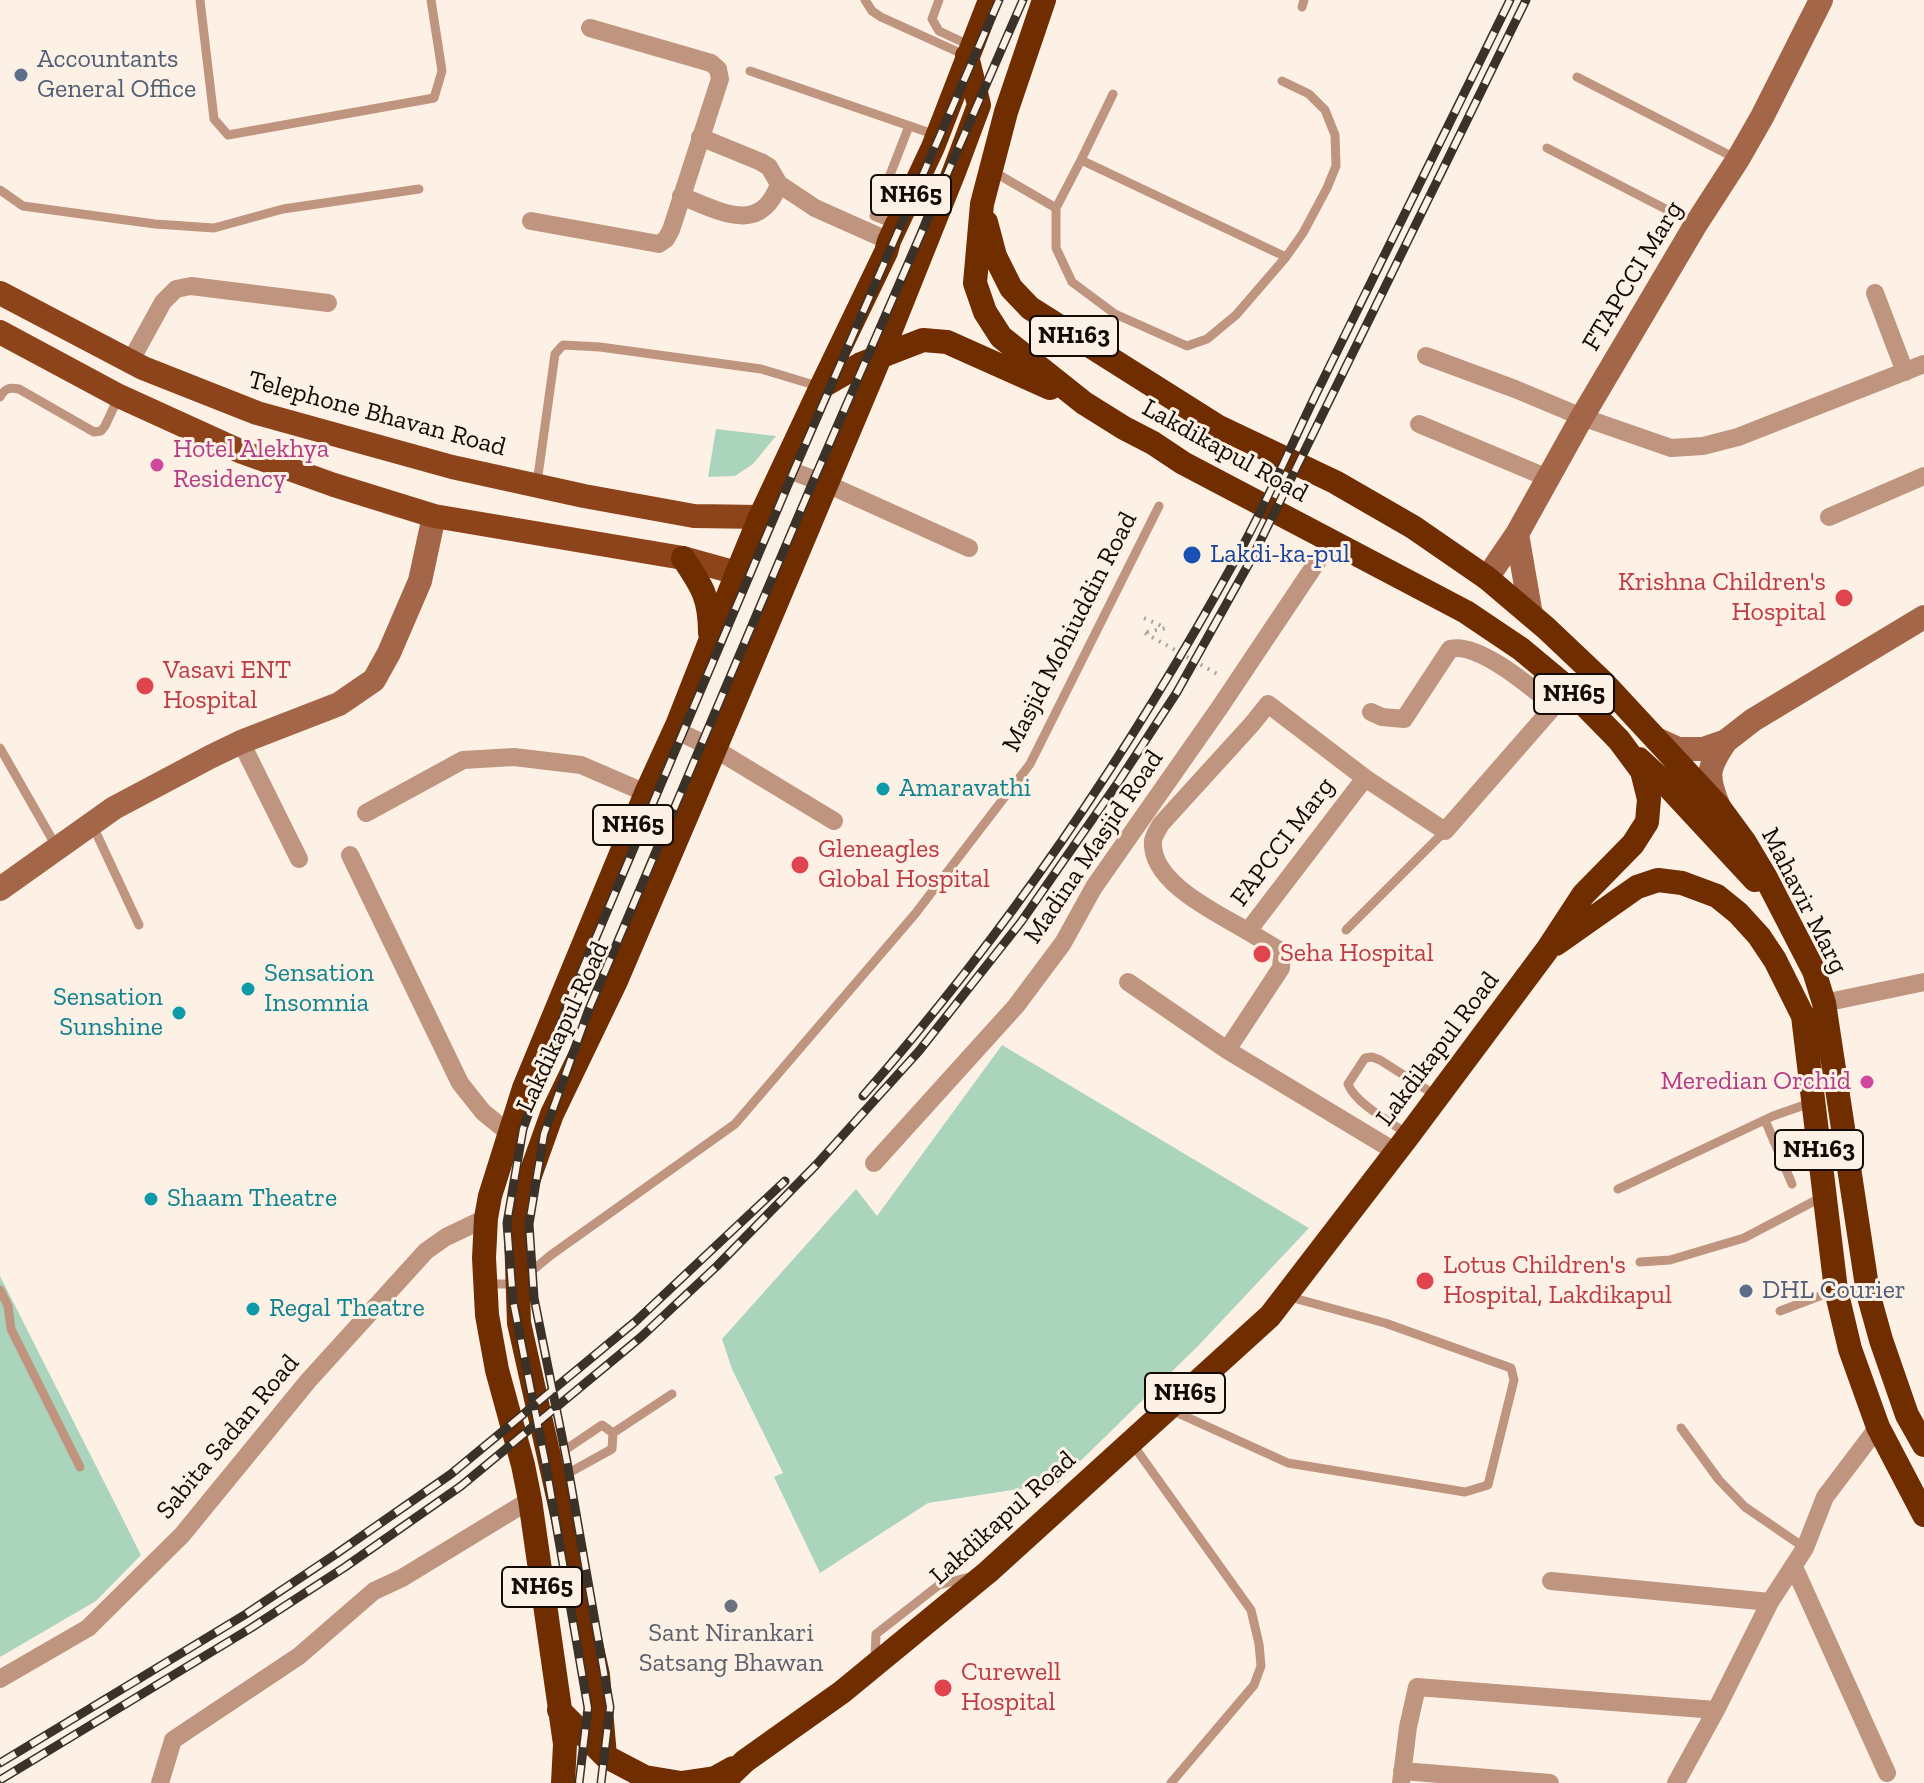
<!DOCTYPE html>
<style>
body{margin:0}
canvas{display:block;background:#fdf1e6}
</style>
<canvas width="1924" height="1783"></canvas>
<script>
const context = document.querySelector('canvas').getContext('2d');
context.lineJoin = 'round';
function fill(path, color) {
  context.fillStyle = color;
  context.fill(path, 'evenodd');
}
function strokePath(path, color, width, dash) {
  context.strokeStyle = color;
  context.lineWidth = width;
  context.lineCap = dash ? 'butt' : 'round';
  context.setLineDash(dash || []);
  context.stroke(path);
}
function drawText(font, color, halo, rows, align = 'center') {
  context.font = font + ' "Zilla Slab",serif';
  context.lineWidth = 6;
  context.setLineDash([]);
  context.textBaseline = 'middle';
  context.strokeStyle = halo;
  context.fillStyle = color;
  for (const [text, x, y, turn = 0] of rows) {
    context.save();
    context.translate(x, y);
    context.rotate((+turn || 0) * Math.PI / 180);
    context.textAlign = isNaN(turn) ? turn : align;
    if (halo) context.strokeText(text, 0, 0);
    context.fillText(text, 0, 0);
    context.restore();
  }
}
fill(new Path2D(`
 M716,429L776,436L753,464L735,476L708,477Z
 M1002,1045L1309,1228L1198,1346L1058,1483L928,1503L820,1573L774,1477L783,1473L732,1369L722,1339L856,1189L877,1216Z
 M0,1276L141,1555L96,1601L0,1657Z`), '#abd4bd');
strokePath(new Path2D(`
 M1144,618L1166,628
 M1147,632L1166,628
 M1145,633L1219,675`), '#aea39a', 4, [2, 6]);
strokePath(new Path2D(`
 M200,0L214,119L228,135L434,98L442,71L431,0
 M865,0L872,11L881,17L967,56
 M939,0L932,19L939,31L971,46
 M1302,7L1304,0
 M750,71L936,135
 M1577,77L1735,158
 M1547,148L1693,223
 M1081,160L1286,257
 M994,172L1056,208V248L1072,282L1115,314L1187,346L1207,339L1236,315L1286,257L1303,233L1327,188L1336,166L1335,135L1325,110L1309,94L1282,81
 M0,190L23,206L155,224L214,228L283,209L419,189
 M1056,208L1081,160L1113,94
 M896,225L874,216L909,126
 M0,397C5,388 10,387 19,389L94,432L101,431L105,426L119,396
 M537,483L555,354L563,345L600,347L761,369L821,387
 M0,748L56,846
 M92,824L139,925
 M1346,930L1445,831
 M1765,1120L1792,1184
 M1406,1133C1390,1122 1355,1103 1348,1084L1365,1058L1372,1057L1380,1060L1435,1095
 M1618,1189L1773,1116L1810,1103
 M1640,1262L1670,1260L1744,1238L1822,1197
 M488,1284H516L551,1255L735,1124L915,914L1030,764L1159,506
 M0,1290L8,1306L11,1329L80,1467
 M1780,1311L1833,1291
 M1171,1410L1288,1463L1465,1492L1488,1485L1514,1380L1511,1368L1385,1323L1290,1297
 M1681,1428L1719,1480L1745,1507L1805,1548
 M613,1433L672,1394
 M1131,1442L1251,1610L1259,1644L1261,1666L1254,1685L1171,1783
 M553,1458L602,1425L613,1433
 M556,1480L612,1449L613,1433
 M875,1660L876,1634L939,1585L973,1576`), '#c09580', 9);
strokePath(new Path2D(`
 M700,137L761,162L769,167L779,184L815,208L889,241
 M681,196C718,210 760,237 779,184
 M531,221L659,244L666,239L671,230L720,79L718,69L711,63L590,28
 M1875,293L1905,372
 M1426,356L1515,389L1582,417L1671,448L1703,446L1738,437L1924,364
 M130,362L163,302L176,289L191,286L328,303
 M1419,424L1548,478
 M783,468L827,484L969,548
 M1829,517L1924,476
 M1371,712L1382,717L1404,719L1450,649C1478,641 1533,689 1554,706
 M675,730L715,749L834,821
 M241,742L299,859
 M366,813L463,760L514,757L581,765L646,793
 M350,855L460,1083L483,1112L510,1134
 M1248,931L1365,778
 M1128,982L1227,1050L1396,1152
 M1824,1003L1924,982
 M1227,1050L1281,968L1282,956L1279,950C1267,943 1254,935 1242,928C1213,911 1150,881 1153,841C1154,835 1158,829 1161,824L1252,724L1268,704L1365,778L1445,831L1569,689
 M874,1163L1016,1006L1063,943L1094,887L1220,707L1331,541
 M1794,1567L1887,1773
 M1551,1581L1770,1602
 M0,1679L88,1628L182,1535L308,1381L426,1251L446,1237L486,1218
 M1402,1771L1550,1783
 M160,1783L173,1740L299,1656L374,1591L402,1578L530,1500
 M1401,1783L1408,1727L1417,1687L1716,1710
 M1676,1783L1716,1710L1770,1602L1805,1548L1825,1497L1878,1427`), '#c09580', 18);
strokePath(new Path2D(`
 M1517,534L1531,615
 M1487,578L1517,534L1582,417L1696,224L1738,159L1762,117L1821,0
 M1656,739L1678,749H1703L1726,741L1753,720L1924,617
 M1719,807C1706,776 1707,768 1726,741
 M0,889L114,808L210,757L241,742L339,704L374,680L389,653L420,581L434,516`), '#a46648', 24);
strokePath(new Path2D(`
 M0,293L143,368L257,413L452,467L584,496L694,516L760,517
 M0,332L119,396L242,452L334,485L434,516L683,558L737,573`), '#8e441a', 24);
strokePath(new Path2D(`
 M986,222L995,256L1011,288L1030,308L1217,426L1335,482L1413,527L1487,578L1546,628L1603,682L1719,807L1744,841L1766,878L1814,971L1824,1003L1868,1293L1881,1340L1907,1415L1924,1445
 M821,387L861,364L923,340L947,342L1050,388
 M683,558C702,586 710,598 710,633
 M1639,759L1665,783L1755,880
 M1556,944L1637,887L1658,880L1682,883L1717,896L1738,913L1759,936L1775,960L1803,1016L1836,1290L1850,1349L1878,1427L1924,1515
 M559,1710L605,1756L645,1777L681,1783L715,1778L733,1768
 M605,1756L598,1675L519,1323L516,1235L522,1198L552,1114L616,981L693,801L880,357L954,172L979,105L967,56
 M563,1783L565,1744L530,1500L523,1465L497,1370L487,1315L484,1258L486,1218L490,1196L524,1088L646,793L678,723L737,573L760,517L821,387L886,252L889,241L933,147L990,0
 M722,1783L745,1761L842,1692L988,1572L1270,1316L1409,1135L1547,950L1583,895L1633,844L1647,822L1649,799L1642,771L1619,740L1569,689L1521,649L1466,612L1183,463L1153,443L1124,428L1084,403L1001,337L985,312L975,283L982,204L1006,112L1044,0`), '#702d00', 24);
const rail = new Path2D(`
 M863,1096C1009,930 1133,747 1239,553C1268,500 1293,441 1320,386C1383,257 1447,129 1510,0
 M0,1763L246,1614L336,1554L451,1474L636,1321L785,1181
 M0,1780L251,1628L345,1567L461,1486L641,1337L717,1266L816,1165L919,1051L1021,922L1119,781L1177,692L1252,558L1526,0
 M579,1783L588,1708L546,1466L513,1301L507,1223L523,1129L569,1001L795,468L999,0
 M601,1783L610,1707L567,1462L534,1298L529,1224L544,1134L589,1009L815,477L1023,0`);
strokePath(rail, '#3a3129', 9);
strokePath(rail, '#fdf1e6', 6, [18]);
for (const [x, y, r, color] of [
 [21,75,8,"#5c6f8a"],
 [157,465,8,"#d1479c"],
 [1192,555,10,"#1a4fb4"],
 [1844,598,10,"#e0444e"],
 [145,686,10,"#e0444e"],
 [883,789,8,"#0f9aa8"],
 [800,865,10,"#e0444e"],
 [1262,954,10,"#e0444e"],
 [248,989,8,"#0f9aa8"],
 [179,1013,8,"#0f9aa8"],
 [1867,1082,8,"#d1479c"],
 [151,1199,8,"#0f9aa8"],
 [1425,1281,10,"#e0444e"],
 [1746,1291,8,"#5c6f8a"],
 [253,1309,8,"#0f9aa8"],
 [731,1606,8,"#6b7280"],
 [943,1688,10,"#e0444e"]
]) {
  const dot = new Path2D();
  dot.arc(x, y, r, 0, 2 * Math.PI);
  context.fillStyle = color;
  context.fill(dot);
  strokePath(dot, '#fdf1e6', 3);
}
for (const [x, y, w] of [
 [911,195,80],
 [1074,336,88],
 [1574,694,80],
 [633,825,80],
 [1819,1150,88],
 [1185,1393,80],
 [542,1587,80]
]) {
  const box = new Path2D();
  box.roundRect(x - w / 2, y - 20, w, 40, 6);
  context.fillStyle = '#fdf1e6';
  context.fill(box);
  strokePath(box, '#130a03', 2);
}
drawText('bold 24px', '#130a03', null, [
 ["NH65",911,195],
 ["NH163",1074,336],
 ["NH65",1574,694],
 ["NH65",633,825],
 ["NH163",1819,1150],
 ["NH65",1185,1393],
 ["NH65",542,1587]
]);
drawText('26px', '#4e5e75', '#fdf1e6', [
 ["Accountants",37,60],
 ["General Office",37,90],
 ["DHL Courier",1762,1291]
], 'left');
drawText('26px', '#130a03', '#fdf1e6', [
 ["FTAPCCI Marg",1633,276,-59],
 ["Telephone Bhavan Road",377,414,15],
 ["Lakdikapul Road",1225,451,29],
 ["Masjid Mohiuddin Road",1070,632,-63],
 ["FAPCCI Marg",1283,842,-53],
 ["Madina Masjid Road",1094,847,-56],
 ["Mahavir Marg",1804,901,63],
 ["Lakdikapul Road",563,1027,-65],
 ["Lakdikapul Road",1438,1049,-53],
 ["Sabita Sadan Road",228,1437,-50],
 ["Lakdikapul Road",1003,1518,-42]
]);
drawText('26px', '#b23c85', '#fdf1e6', [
 ["Hotel Alekhya",173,450],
 ["Residency",173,480],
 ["Meredian Orchid",1851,1082,"right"]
], 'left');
drawText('26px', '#164399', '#fdf1e6', [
 ["Lakdi-ka-pul",1210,555]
], 'left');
drawText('26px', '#be3a42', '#fdf1e6', [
 ["Krishna Children's",1826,583,"right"],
 ["Hospital",1826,613,"right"],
 ["Vasavi ENT",163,671],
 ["Hospital",163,701],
 ["Gleneagles",818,850],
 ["Global Hospital",818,880],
 ["Seha Hospital",1280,954],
 ["Lotus Children's",1443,1266],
 ["Hospital, Lakdikapul",1443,1296],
 ["Curewell",961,1673],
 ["Hospital",961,1703]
], 'left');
drawText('26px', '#0d838f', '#fdf1e6', [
 ["Amaravathi",899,789],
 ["Sensation",264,974],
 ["Insomnia",264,1004],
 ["Sensation",163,998,"right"],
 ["Sunshine",163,1028,"right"],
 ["Shaam Theatre",167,1199],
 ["Regal Theatre",269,1309]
], 'left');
drawText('26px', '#5b616d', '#fdf1e6', [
 ["Sant Nirankari",731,1634],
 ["Satsang Bhawan",731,1664]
]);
</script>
